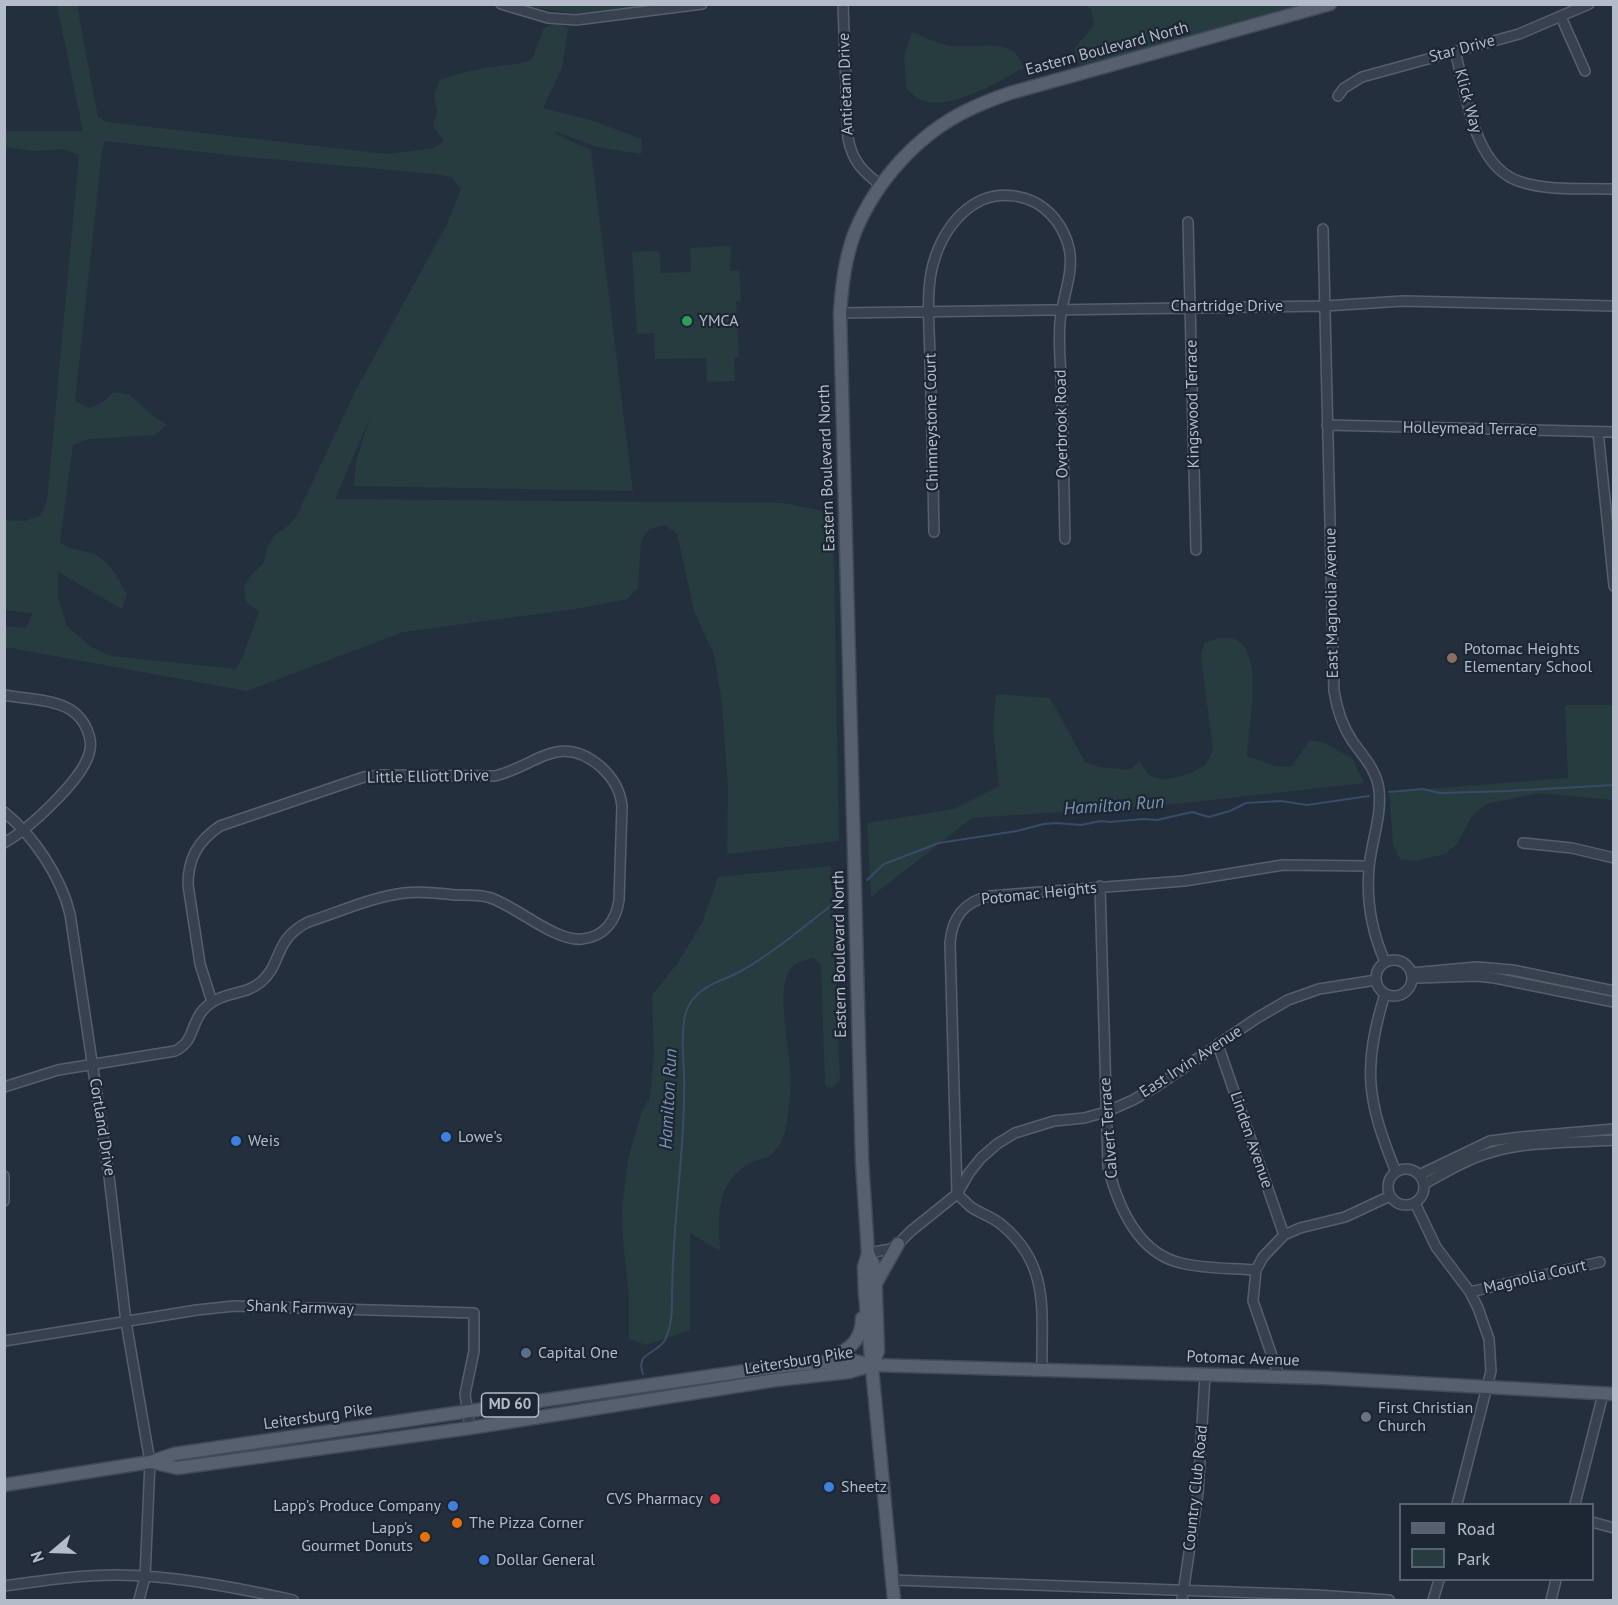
<!DOCTYPE html>
<style>
body{margin:0}
#map{position:relative;width:1618px;height:1605px;overflow:hidden;background:#242f3e;font-family:"PT Sans",sans-serif}
canvas{display:block}
.frame{position:absolute;inset:0;border:6px solid #b4bcc9;pointer-events:none}
.legend{position:absolute;left:1399px;top:1503px;width:195px;height:78px;box-sizing:border-box;background:#1d2633;border:2px solid #59626f;margin:0;padding:8px 10px;list-style:none;font-size:18px;color:#b4bcc9}
.legend li{display:flex;align-items:center;gap:12px;height:30px}
.legend b{width:30px;border:2px solid #59626f}
.north{position:absolute;left:24px;top:1521px;width:60px;height:60px;-webkit-text-stroke:4px #1d2633;paint-order:stroke;rotate:251deg;font-size:16px;font-weight:700;line-height:24px;text-align:center;color:#b4bcc9}
.north::after{content:'';display:block;margin:auto;width:21px;height:27px;background:#b4bcc9;clip-path:polygon(50% 0,100% 100%,50% 72%,0 100%)}
</style>
<div id="map">
<canvas width="1618" height="1605"></canvas>
<div class="frame"></div>
<ul class="legend">
<li><b style="height:8px;background:#56606e"></b>Road</li>
<li><b style="height:16px;background:#263c3f"></b>Park</li>
</ul>
<div class="north">N</div>
</div>
<script>
const context = document.querySelector('canvas').getContext('2d');
context.lineJoin = 'round';
function fill(path, color) {
  context.fillStyle = color;
  context.fill(path, 'evenodd');
}
function strokePath(path, color, width, dash) {
  context.strokeStyle = color;
  context.lineWidth = width;
  context.lineCap = dash ? 'butt' : 'round';
  context.setLineDash(dash || []);
  context.stroke(path);
}
function drawText(font, color, halo, rows, align = 'center') {
  context.font = font + ' "PT Sans",sans-serif';
  context.lineWidth = 4.5;
  context.setLineDash([]);
  context.textBaseline = 'middle';
  context.strokeStyle = halo;
  context.fillStyle = color;
  for (const [text, x, y, turn = 0] of rows) {
    context.save();
    context.translate(x, y);
    context.rotate((+turn || 0) * Math.PI / 180);
    context.textAlign = isNaN(turn) ? turn : align;
    if (halo) context.strokeText(text, 0, 0);
    context.fillText(text, 0, 0);
    context.restore();
  }
}
fill(new Path2D(`
 M514,4L649,5L581,15Z
 M1299,4L1300,6L1288,16L1275,17L1080,65L1074,49L1094,25L1091,10L1087,5Z
 M57,5H77L98,117L106,122L387,154L434,148L444,141L433,126L437,111L434,95L440,80C459,73 480,68 500,66C512,64 521,64 532,59L544,28L558,23L568,29L562,68L543,108L591,120L642,139L641,154L597,147L557,132L554,133L591,150L633,491L354,486L356,462L370,417L335,499L784,503L833,513L839,841L727,854L728,791L722,702L714,655L694,611L677,533L664,525L649,529L641,541L638,588L627,599L582,608L403,632L247,691L5,647V626L26,628L33,613L5,610V520L25,521L40,516L47,501L79,155L63,149L33,151L5,147V131H83ZM105,141L237,156L435,174L451,177L461,189L446,226L356,390L297,515L288,526L275,535L267,548L264,563L252,574L244,587L246,602L259,612L243,656L236,669L111,656L91,647L67,626L58,597V572L122,609L127,594C119,581 110,562 96,555C83,548 72,553 60,542L73,445L88,439L155,435L167,425L154,417L130,395L114,392L103,402L89,408L75,401L102,152Z
 M912,32C925,37 938,44 952,46C971,49 1002,39 1017,55C1020,58 1022,64 1024,68C998,81 946,115 917,98C913,95 909,91 906,88L904,56Z
 M731,246L730,271L739,270L741,301L736,302L739,357L734,358L735,381L707,382L706,358L655,359L654,333L637,334L632,252L659,251L661,273L691,272L690,248Z
 M1219,638C1224,638 1230,638 1234,639C1266,651 1248,730 1247,756L1275,766L1291,767L1310,740L1325,743L1352,758L1364,783L1175,804L972,818L871,897L867,823L954,809L999,786L993,729L996,694L1050,698L1085,762L1099,767L1130,770L1139,761L1149,775L1163,780L1178,777L1193,772L1206,764L1213,750L1201,657L1204,643Z
 M1565,705H1613V800L1539,793L1486,804L1472,816L1457,844L1445,854L1415,861L1400,859L1393,845L1389,792L1568,778Z
 M831,866L840,1080L831,1089L825,1085L821,965L814,958C804,960 793,962 788,973C775,1000 795,1063 790,1097C788,1113 787,1141 773,1153C766,1160 752,1160 744,1167C714,1189 719,1218 720,1251L690,1233V1330L646,1345L629,1339V1297L623,1241L622,1207L628,1159L642,1111L650,1097L654,1055L652,995L677,964L702,923L718,877Z`), '#263c3f');
strokePath(new Path2D(`
 M1389,792L1423,789L1440,793L1508,791L1614,785
 M867,880L884,864L939,843L1017,831L1044,824L1056,823L1081,825L1101,821L1110,822L1142,819L1157,820L1192,812L1209,817L1230,811L1246,803L1281,801L1307,805L1369,796
 M643,1374C635,1352 656,1355 665,1340C670,1330 672,1316 672,1305C671,1227 686,1150 684,1072C683,1055 680,1020 689,1005C700,986 719,982 737,973C749,967 761,959 772,951C797,934 820,913 844,896`), '#394c67', 2);
const minor = new Path2D(`
 M501,4L548,18L576,20L702,4
 M843,4L848,138C852,161 863,172 882,186
 M1561,17L1585,71
 M1455,51C1466,92 1473,168 1521,182C1549,191 1584,188 1614,189
 M1338,96L1344,88L1362,77L1519,34L1589,4
 M1188,222L1196,550
 M1323,229L1334,691C1337,710 1342,726 1353,742C1364,757 1377,771 1379,790C1382,817 1371,842 1369,868C1366,901 1372,932 1385,962
 M840,313L1325,306L1403,301L1614,306
 M1327,425L1614,432
 M1598,432L1614,586
 M934,532C933,476 932,420 930,364C930,334 926,302 931,273C940,228 974,184 1024,198C1045,204 1060,221 1067,241C1077,269 1062,295 1060,322C1058,345 1061,370 1062,394C1063,443 1064,491 1065,539
 M4,695C25,699 53,699 71,710C85,719 94,739 89,754C81,781 29,829 4,843
 M4,812C34,836 61,877 70,914L109,1176L126,1322L150,1462L145,1577L139,1600
 M1523,843L1572,848L1614,858
 M1100,886L1108,1167C1118,1206 1137,1253 1181,1263C1205,1269 1231,1268 1256,1270
 M1376 978a18 18 0 1 1 36 0a18 18 0 1 1-36 0Z
 M1411,973L1477,967L1512,970L1614,991
 M1417,978L1477,976L1495,978L1614,1002
 M1385,994C1362,1068 1367,1101 1396,1172
 M1218,1045L1284,1235
 M4,1087L58,1070L175,1051C195,1041 190,1025 203,1010C221,990 243,997 261,982C283,963 273,940 308,922C339,912 372,897 404,893C421,891 438,893 455,895C466,895 480,894 491,898C517,907 556,942 582,939C604,937 616,921 619,900L622,806C620,789 613,778 600,766C559,732 536,766 495,776L382,775L364,777L220,826C198,841 188,858 188,885L200,964L212,1002
 M1388 1187a18 18 0 1 1 36 0a18 18 0 1 1-36 0Z
 M1419,1175L1490,1141L1521,1137L1614,1129
 M4,1176V1201
 M1424,1184C1446,1172 1467,1159 1492,1152C1529,1141 1575,1143 1614,1140
 M957,1194L950,943C952,917 964,902 989,896L1184,881L1283,865L1369,866
 M957,1194C962,1198 966,1203 971,1207C981,1214 993,1217 1002,1225C1051,1266 1041,1313 1042,1370
 M1415,1203L1436,1247L1470,1292L1478,1308L1489,1339L1491,1371L1457,1504
 M868,1253L891,1249L898,1244L911,1231L957,1194L969,1173L981,1158L997,1144L1015,1133L1054,1121L1084,1118L1106,1112L1133,1100L1157,1086L1257,1018L1288,1000L1319,989L1376,980
 M1470,1292L1600,1262
 M4,1341L197,1310L234,1306L474,1313V1351L465,1394L470,1428
 M1279,1376L1253,1301L1256,1270L1263,1257L1284,1235L1300,1228L1345,1217L1390,1196
 M1575,1504L1603,1394
 M1592,1522L1614,1528
 M893,1580L1317,1595L1389,1600
 M4,1586C41,1581 78,1575 115,1575C172,1575 238,1588 293,1600
 M1182,1600L1198,1493L1205,1375
 M1433,1600L1439,1580
 M1551,1600L1556,1580`);
const major = new Path2D(`
 M868,1253L875,1268L878,1351L874,1361
 M876,1283L898,1244
 M831,1356C850,1351 862,1339 862,1318
 M151,1462L177,1468L470,1428L776,1380L849,1372L872,1365
 M4,1485L150,1462L174,1454L773,1367L851,1360L872,1365L1324,1378L1614,1394
 M894,1600L865,1294L864,1267L868,1253L862,1161L840,313C842,285 845,258 855,232C876,181 918,134 968,110C982,103 996,98 1010,93L1330,4`);
strokePath(minor, '#565f6c', 12);
strokePath(major, '#414a57', 15);
strokePath(minor, '#38414e', 9);
strokePath(major, '#56606e', 12);
for (const [x, y, r, color] of [
 [687,321,6,"#2e9e5b"],
 [1452,658,6,"#8d6e63"],
 [446,1137,6,"#3f7fe0"],
 [236,1141,6,"#3f7fe0"],
 [526,1353,6,"#5c6f8a"],
 [1366,1417,6,"#6b7280"],
 [829,1487,6,"#3f7fe0"],
 [715,1499,6,"#e0444e"],
 [453,1506,6,"#3f7fe0"],
 [457,1523,6,"#e8710a"],
 [425,1537,6,"#e8710a"],
 [484,1560,6,"#3f7fe0"]
]) {
  const dot = new Path2D();
  dot.arc(x, y, r, 0, 2 * Math.PI);
  context.fillStyle = color;
  context.fill(dot);
  strokePath(dot, '#1d2633', 2);
}
for (const [x, y, w] of [
 [510,1405,57]
]) {
  const box = new Path2D();
  box.roundRect(x - w / 2, y - 12, w, 24, 4.5);
  context.fillStyle = '#1d2633';
  context.fill(box);
  strokePath(box, '#b4bcc9', 1.5);
}
drawText('bold 15px', '#b4bcc9', null, [
 ["MD 60",510,1405]
]);
drawText('16px', '#b4bcc9', '#1d2633', [
 ["Eastern Boulevard North",1107,49,-15],
 ["Star Drive",1462,49,-15],
 ["Antietam Drive",846,84,-92],
 ["Klick Way",1468,101,75],
 ["Chartridge Drive",1227,306],
 ["Kingswood Terrace",1193,404,-91],
 ["Chimneystone Court",932,422,-91],
 ["Overbrook Road",1062,424,-91],
 ["Holleymead Terrace",1470,429,1],
 ["Eastern Boulevard North",827,468,-92],
 ["East Magnolia Avenue",1332,603,-91],
 ["Little Elliott Drive",428,777,-1],
 ["Potomac Heights",1039,894,-6],
 ["Eastern Boulevard North",840,954,-91],
 ["East Irvin Avenue",1191,1062,-33],
 ["Cortland Drive",102,1127,81],
 ["Calvert Terrace",1109,1128,-94],
 ["Linden Avenue",1251,1140,71],
 ["Magnolia Court",1535,1277,-13],
 ["Shank Farmway",300,1308,2],
 ["Potomac Avenue",1243,1359,2],
 ["Leitersburg Pike",799,1361,-9],
 ["Leitersburg Pike",318,1417,-8],
 ["Country Club Road",1196,1488,-84]
]);
drawText('16px', '#b4bcc9', '#1d2633', [
 ["YMCA",699,321],
 ["Potomac Heights",1464,649],
 ["Elementary School",1464,667],
 ["Lowe's",458,1137],
 ["Weis",248,1141],
 ["Capital One",538,1353],
 ["First Christian",1378,1408],
 ["Church",1378,1426],
 ["Sheetz",841,1487],
 ["CVS Pharmacy",703,1499,"right"],
 ["Lapp's Produce Company",441,1506,"right"],
 ["The Pizza Corner",469,1523],
 ["Lapp's",413,1528,"right"],
 ["Gourmet Donuts",413,1546,"right"],
 ["Dollar General",496,1560]
], 'left');
drawText('italic 18px', '#7c92b1', '#1d2633', [
 ["Hamilton Run",1114,806,-4],
 ["Hamilton Run",669,1099,-87]
]);
</script>
